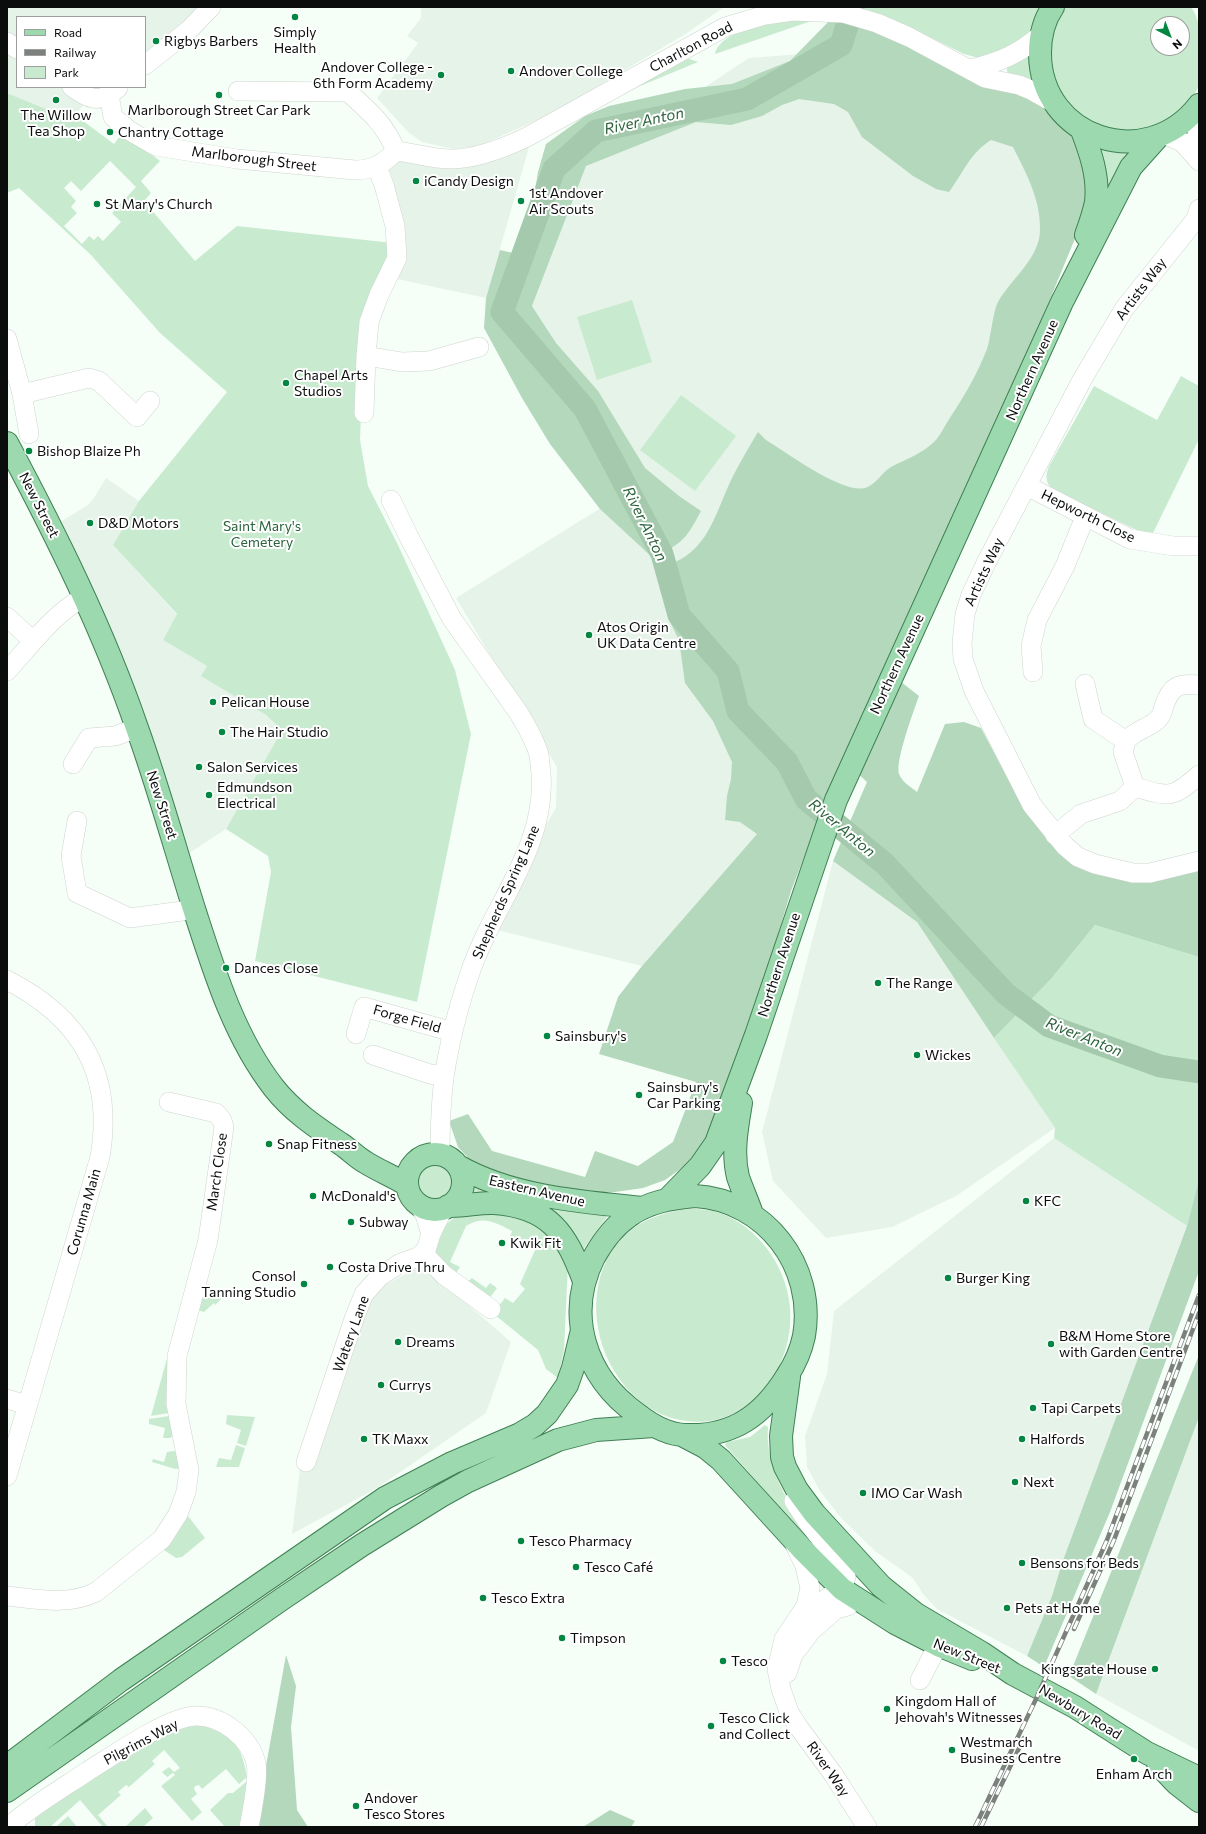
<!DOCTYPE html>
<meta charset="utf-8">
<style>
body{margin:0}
#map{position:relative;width:1206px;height:1834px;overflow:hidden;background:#f6fef8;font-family:Commissioner,sans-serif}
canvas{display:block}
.frame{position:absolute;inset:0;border:8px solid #0a0d0b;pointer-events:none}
.legend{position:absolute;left:16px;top:16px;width:130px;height:72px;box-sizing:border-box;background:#fff;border:1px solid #9d9e9d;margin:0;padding:5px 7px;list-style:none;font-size:12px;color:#0a0d0b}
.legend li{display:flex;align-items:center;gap:8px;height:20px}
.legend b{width:20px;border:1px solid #9d9e9d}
.north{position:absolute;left:1150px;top:16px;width:40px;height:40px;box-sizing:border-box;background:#fff;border:1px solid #9d9e9d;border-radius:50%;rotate:138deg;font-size:11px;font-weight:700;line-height:16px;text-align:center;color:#0a0d0b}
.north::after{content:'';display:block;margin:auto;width:14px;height:18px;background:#038642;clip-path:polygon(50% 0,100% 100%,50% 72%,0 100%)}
</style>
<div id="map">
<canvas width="1206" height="1834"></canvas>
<div class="frame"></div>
<ul class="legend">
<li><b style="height:5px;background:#9dd9af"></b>Road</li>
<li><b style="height:5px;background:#7c817d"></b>Railway</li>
<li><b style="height:11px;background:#c8ebd0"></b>Park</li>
</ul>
<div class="north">N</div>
</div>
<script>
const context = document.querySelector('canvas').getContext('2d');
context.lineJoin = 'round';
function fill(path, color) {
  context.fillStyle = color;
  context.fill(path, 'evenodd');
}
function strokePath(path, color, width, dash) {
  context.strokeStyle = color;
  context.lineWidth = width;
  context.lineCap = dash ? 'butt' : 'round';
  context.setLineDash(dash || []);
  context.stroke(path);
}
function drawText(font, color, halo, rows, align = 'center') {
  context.font = font + ' Commissioner,sans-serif';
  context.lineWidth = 4;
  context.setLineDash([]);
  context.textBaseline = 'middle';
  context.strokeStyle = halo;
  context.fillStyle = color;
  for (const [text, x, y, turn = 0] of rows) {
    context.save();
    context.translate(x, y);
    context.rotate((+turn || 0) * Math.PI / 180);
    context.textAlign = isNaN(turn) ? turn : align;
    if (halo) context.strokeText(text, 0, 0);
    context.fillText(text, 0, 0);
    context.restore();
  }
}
fill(new Path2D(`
 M7,7H199L145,64V17H17V87H109L86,102L75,115L68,118L7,93Z
 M421,7H724L687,33L553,113L479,146L453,149L422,142L409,133L377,98L418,43L407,36L421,18Z
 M880,48L989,94L1062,227L757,834L642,966L485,927L556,808L557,767L456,598L599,509L640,473L532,306L586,166L749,58Z
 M531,140L486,298L383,276L393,256L381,187L396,153L438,165Z
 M106,478L139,501L113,545L177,615L163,640L207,666L202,676L266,715L282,730L226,829L188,854L60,522L88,505L94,498Z
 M833,861L917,922L1055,1128L956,1196L892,1227L826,1238L773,1181L762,1132Z
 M1054,1138L1187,1226L1062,1563L1052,1596L1027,1656L937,1609L923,1594L913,1578L875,1551L842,1519L820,1491L807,1467L805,1436L827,1374L834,1311Z
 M422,1265L511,1342L486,1413L377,1488L292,1534L300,1469L310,1464L362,1308L383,1286Z
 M1199,1417V1751L1096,1694Z`), '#e6f3e8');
fill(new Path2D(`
 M859,7H1043L1034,33L986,58L975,57L964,54L911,28Z
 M1065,7H1191C1203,23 1199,44 1199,63C1199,69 1200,77 1199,84C1197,93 1188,103 1182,109C1140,149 1068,130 1052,74C1051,69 1051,63 1051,59C1049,42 1054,20 1065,7ZM1158,24H1182V48H1158Z
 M817,19L715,54C718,37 752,24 768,22C784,19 801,20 817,19Z
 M1027,54L1030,56L1034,81L1008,75L1006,65Z
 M687,58L698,62L604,101Z
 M7,93L68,118L75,115L114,144L123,132L160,161L141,181L151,193L144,201L195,261L237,226L393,243L362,388L360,440L368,486L398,545L455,670L471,734L417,1002L255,961L271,872L268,856L226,829L282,730L266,715L201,676L207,666L163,640L177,614L113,545L139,501L227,392L160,333L91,255L19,188L7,193ZM110,161L136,187L112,213L121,222L103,241L98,236L94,240L89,236L82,244L64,226L77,213L71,207L76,201L64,188L71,181L81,191Z
 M1099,148L1118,152L1135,151L1107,208Z
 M632,300L652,362L597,380L577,317Z
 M1181,376L1199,386V439L1152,535L1143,533L1055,491C1045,484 1045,476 1049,466L1094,386L1157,420Z
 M681,395L736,436L695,491L640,450Z
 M1095,925L1199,957V1179L1187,1226L1054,1138L1055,1128L994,1038L1051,979Z
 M412 1182a22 22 0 1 1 44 0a22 22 0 1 1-44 0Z
 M469,1183L608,1215L582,1251L572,1236L466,1196Z
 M689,1209C698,1209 708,1209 717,1212C763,1227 795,1278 790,1326C785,1382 740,1432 680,1420C651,1414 628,1395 613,1369C590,1330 589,1275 620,1240C638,1220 664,1212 689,1209Z
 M502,1210L547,1229L568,1264L564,1350L558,1378L546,1369L538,1350L495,1315L498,1307L505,1298L513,1303L525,1289L520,1284L536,1248L510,1237L512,1231C495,1223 485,1215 466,1226L450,1262L460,1267L456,1273L444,1269C442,1264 437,1258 436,1253C434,1246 437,1240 439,1235C452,1209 476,1212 502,1210Z
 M472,1278L486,1288L490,1283L497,1288L488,1300L467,1282Z
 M212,1294L222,1298L215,1305L214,1303L204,1312L194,1309L202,1297Z
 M171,1344L175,1412L151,1416Z
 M176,1415L174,1435L170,1438H163L165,1428L149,1424V1419Z
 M227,1415L255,1417L246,1446L237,1443L241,1430L226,1424Z
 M765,1425L768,1427C764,1473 798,1516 820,1554L725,1445L727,1442L750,1437Z
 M236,1445L245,1448L239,1467H216L219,1458L231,1460Z
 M174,1451L178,1453L184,1468L175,1469L152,1462L153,1459L164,1462L167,1452Z
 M188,1516L205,1538L182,1557L176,1558L164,1550L173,1540Z
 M195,1725C231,1730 241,1742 247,1777L239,1784L226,1769L202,1789L199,1785L195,1786L194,1789L197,1794L191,1799L202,1812L192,1821L161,1786L175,1775L173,1773L167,1777L162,1772L169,1767L174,1772L180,1768L164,1750L152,1761L155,1764L129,1787L126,1785L118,1792L121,1795L98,1815L108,1827H103L80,1800L50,1827H35V1816L156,1736L179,1727Z
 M247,1781L240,1827H225L210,1810L228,1793H233Z
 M145,1808L153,1818L143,1827H125Z
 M68,1816L77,1827H58L57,1826Z`), '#c8ebd0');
fill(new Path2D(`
 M832,18L865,26L1036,98L1071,133L1083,156L1088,207L1027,355L887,671L919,696C914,710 895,761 899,774C902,782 911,787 917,792L945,724L964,722L981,728L1006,775L1069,861L1199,866V957L1095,925L1051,979L994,1038L917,922L833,861L867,782L842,759L791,891L762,988L706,1141L689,1163L665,1180L643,1188L615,1192H579L502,1176L470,1160L458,1147L449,1121L468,1114L492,1151L585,1177L595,1151L638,1166L673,1142L696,1082L599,1054L618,997L642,966L757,834L740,822L725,820L727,796L731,779L732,762L713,721L685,683L679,640L668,618L658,568C708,556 713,518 732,478C740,462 749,447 758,432L766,440C786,452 842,494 865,488C876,485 881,473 891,467C906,459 922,454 935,441C940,436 944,427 948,421C963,398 977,375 987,349C991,337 993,311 998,302C1011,279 1040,258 1040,230C1041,200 1026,173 1013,147L991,140C970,153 963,173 949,192L936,189L913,176L862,137L848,112L834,104L799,99L782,105L762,116L731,125L696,122L586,166L532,306L556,343L598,391L645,468L679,496L701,511C685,541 683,542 653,558L600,509L550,444L522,398L484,328L486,298L500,250L513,253L535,190L538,172L546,144L585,116L609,106L685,89L732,84L790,61Z
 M1199,1179V1271L1110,1512L1044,1667L1027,1656L1052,1596L1062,1563L1187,1226Z
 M1199,1355V1417L1096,1694L1069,1676Z
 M286,1655L296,1686L291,1727L297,1810L308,1827H255Z
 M610,1810L635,1821L631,1827H583Z`), '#b3d8bb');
strokePath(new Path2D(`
 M853,7L841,45L747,99L596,131L554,169L502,312L585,409L662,554L679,615L728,671L738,711L787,762L806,799L885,864L1006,994L1049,1026L1160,1066L1199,1072`), '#a4c9ac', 23);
const minor = new Path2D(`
 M7,42L17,49
 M145,65L189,30L211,7
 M971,69C1000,62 1019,54 1042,34
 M72,87C91,100 99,104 118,88
 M238,91L348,92C370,112 384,123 396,151
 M109,95L113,117L130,131L156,146L237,159L355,170C373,170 383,164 396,151
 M1198,107L1197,135L1199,155
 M1164,134L1182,142L1199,161
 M396,151C414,153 433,159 451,159C477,159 504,148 527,137L725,27L765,15L793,11L843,13L877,23L909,37L985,78L1019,85L1031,90L1056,104
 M1199,209L1196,219L1124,309L1083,378L986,563L971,595L965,614L962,643L963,659L974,691L1032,805L1065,846L1078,857L1095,864L1133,873H1150L1199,861
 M7,339L22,394L29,434
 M366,356L402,362L429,361L479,347
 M22,394L89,378L99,381L137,417L150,401
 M364,413L366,356L369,322L379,295L397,258L395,226L384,185L377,167
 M1027,486L1130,539L1173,546H1199
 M391,500L409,537L452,619L518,712C526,725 535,740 539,755C540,761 540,767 541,773C547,847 492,906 470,973C461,999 453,1027 448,1055C441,1086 440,1121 440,1154
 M7,617L33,641
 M7,671C31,645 53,614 84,597
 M1033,672L1031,646L1037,620L1065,566L1085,517
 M1126,741C1134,730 1153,727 1159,718C1162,715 1163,709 1164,706C1171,686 1178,683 1199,685
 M73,764L89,738L115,736L137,728
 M1135,787C1169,797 1172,799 1199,775
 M77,821L71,856L77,893L130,918L182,911L194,907
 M1055,835L1081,814L1120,801L1135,787L1123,752L1126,741L1093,719L1085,684
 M7,980C81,1018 114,1074 100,1157L7,1476
 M356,1034L364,1007L453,1032
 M373,1055L430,1074L444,1076
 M419,1205L425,1215L431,1234
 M423,1253L444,1275L491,1309
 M7,1399L27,1405
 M306,1462L355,1316L364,1294L380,1276L399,1264L418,1257L426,1250L431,1234L443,1209
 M794,1501L807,1521L846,1572V1577L836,1609
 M795,1545L805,1566L810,1588L806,1606L784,1639L777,1669L781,1689L789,1712L797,1725L833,1774L867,1827
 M7,1596C38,1599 68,1606 96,1592L162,1539L178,1514L186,1492L189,1470L176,1404L177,1356L208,1240L224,1127L222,1120L216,1113L169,1102
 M803,1622C814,1608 827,1596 842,1589
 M787,1673L793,1655L811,1631L836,1609L848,1606
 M920,1680L938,1645
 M8,1827C32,1806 61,1789 88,1771C114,1755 166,1718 195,1716C222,1715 250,1738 256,1763C259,1777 252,1812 249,1827`);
const major = new Path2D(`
 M1053,7C1044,20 1040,37 1040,53C1040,138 1146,174 1199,105
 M1081,128C1090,151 1099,176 1096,202C1094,213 1090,224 1086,235
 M7,443C56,535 103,629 137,728C159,789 176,852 196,915C215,974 235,1038 274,1088C293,1112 316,1127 341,1144C349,1149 356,1157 365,1162C379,1171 393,1176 407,1185
 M741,1103C737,1127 732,1153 738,1177C742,1189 748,1202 752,1214
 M407 1182a28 28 0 1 1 56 0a28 28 0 1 1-56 0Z
 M458,1166C512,1197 583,1202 643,1208
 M695,1196C765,1200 816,1266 804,1336C801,1350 795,1364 787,1376C763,1415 733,1437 686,1435C668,1435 651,1425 637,1414C585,1377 565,1315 594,1257C603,1241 614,1226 629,1216C648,1202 672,1198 695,1196Z
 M667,1200L700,1166L716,1143L756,1035L836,800L1062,302L1131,167L1157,138
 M448,1206C464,1207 479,1202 494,1203C550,1207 566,1233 584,1281
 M789,1377L781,1436L782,1457L785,1467L797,1490L814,1513L881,1586L916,1614L982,1653L1013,1674L1075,1707L1147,1753L1199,1778
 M684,1436L705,1447L721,1460L804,1551L842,1589L895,1623L938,1645L972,1659
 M1158,1764L1176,1783L1199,1801
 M7,1766L121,1680L385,1498L452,1463L520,1434L535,1425L547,1414L567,1385L573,1368L582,1330
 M7,1791L282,1599L362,1545L441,1496L468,1481L558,1440L596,1430L654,1426`);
strokePath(minor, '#ced5cf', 20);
strokePath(major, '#3f8153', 24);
strokePath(minor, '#fff', 19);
strokePath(major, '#9dd9af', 22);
const rail = new Path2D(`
 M1074,1629L1114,1540L1199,1313
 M975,1827L1036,1699L1107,1540L1199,1295
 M981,1827L1024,1738`);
strokePath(rail, '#7c817d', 4.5);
strokePath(rail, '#fff', 3, [9]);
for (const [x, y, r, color] of [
 [295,17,4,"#038642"],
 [156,41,4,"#038642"],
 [511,71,4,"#038642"],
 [441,75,4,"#038642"],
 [219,95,4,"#038642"],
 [56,100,4,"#038642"],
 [110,132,4,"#038642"],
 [416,181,4,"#038642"],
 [521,201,4,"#038642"],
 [97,204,4,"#038642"],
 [286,383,4,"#038642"],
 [29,451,4,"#038642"],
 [90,523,4,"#038642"],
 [589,635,4,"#038642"],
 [213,702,4,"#038642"],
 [222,732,4,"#038642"],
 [199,767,4,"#038642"],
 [209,795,4,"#038642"],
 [226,968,4,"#038642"],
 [878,983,4,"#038642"],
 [547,1036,4,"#038642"],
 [917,1055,4,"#038642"],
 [639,1095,4,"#038642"],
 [269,1144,4,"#038642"],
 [313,1196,4,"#038642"],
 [1026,1201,4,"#038642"],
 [351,1222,4,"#038642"],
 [502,1243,4,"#038642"],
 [330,1267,4,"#038642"],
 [948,1278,4,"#038642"],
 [304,1284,4,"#038642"],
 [398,1342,4,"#038642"],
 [1051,1344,4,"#038642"],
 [381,1385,4,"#038642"],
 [1033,1408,4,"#038642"],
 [364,1439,4,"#038642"],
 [1022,1439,4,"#038642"],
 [1015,1482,4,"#038642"],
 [863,1493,4,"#038642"],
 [521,1541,4,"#038642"],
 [1022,1563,4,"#038642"],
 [576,1567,4,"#038642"],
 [483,1598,4,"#038642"],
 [1007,1608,4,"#038642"],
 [562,1638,4,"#038642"],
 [723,1661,4,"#038642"],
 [1155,1669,4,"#038642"],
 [887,1709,4,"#038642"],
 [711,1726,4,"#038642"],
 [952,1750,4,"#038642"],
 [1134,1759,4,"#038642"],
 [356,1806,4,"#038642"]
]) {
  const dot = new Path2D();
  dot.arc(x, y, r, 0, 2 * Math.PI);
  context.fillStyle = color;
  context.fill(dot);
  strokePath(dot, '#fff', 1.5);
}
drawText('14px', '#0a0d0b', '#fff', [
 ["Simply",295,32,"center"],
 ["Health",295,48,"center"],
 ["Rigbys Barbers",164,41],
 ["Andover College -",433,67,"right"],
 ["6th Form Academy",433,83,"right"],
 ["Andover College",519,71],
 ["Marlborough Street Car Park",219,110,"center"],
 ["The Willow",56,115,"center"],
 ["Tea Shop",56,131,"center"],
 ["Chantry Cottage",118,132],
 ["iCandy Design",424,181],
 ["1st Andover",529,193],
 ["Air Scouts",529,209],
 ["St Mary's Church",105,204],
 ["Chapel Arts",294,375],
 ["Studios",294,391],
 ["Bishop Blaize Ph",37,451],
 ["D&D Motors",98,523],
 ["Atos Origin",597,627],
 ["UK Data Centre",597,643],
 ["Pelican House",221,702],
 ["The Hair Studio",230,732],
 ["Salon Services",207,767],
 ["Edmundson",217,787],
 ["Electrical",217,803],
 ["Dances Close",234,968],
 ["The Range",886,983],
 ["Sainsbury's",555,1036],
 ["Wickes",925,1055],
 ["Sainsbury's",647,1087],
 ["Car Parking",647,1103],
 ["Snap Fitness",277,1144],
 ["McDonald's",321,1196],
 ["KFC",1034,1201],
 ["Subway",359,1222],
 ["Kwik Fit",510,1243],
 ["Costa Drive Thru",338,1267],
 ["Consol",296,1276,"right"],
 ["Tanning Studio",296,1292,"right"],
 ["Burger King",956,1278],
 ["B&M Home Store",1059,1336],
 ["with Garden Centre",1059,1352],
 ["Dreams",406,1342],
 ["Currys",389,1385],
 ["Tapi Carpets",1041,1408],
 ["TK Maxx",372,1439],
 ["Halfords",1030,1439],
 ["Next",1023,1482],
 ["IMO Car Wash",871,1493],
 ["Tesco Pharmacy",529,1541],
 ["Bensons for Beds",1030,1563],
 ["Tesco Café",584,1567],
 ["Tesco Extra",491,1598],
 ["Pets at Home",1015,1608],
 ["Timpson",570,1638],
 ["Tesco",731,1661],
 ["Kingsgate House",1147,1669,"right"],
 ["Kingdom Hall of",895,1701],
 ["Jehovah's Witnesses",895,1717],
 ["Tesco Click",719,1718],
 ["and Collect",719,1734],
 ["Westmarch",960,1742],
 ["Business Centre",960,1758],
 ["Enham Arch",1134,1774,"center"],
 ["Andover",364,1798],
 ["Tesco Stores",364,1814]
], 'left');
drawText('14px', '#0a0d0b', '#fff', [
 ["Charlton Road",691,47,-28],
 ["Marlborough Street",254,159,7],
 ["Artists Way",1141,289,-53],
 ["Northern Avenue",1032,370,-66],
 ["New Street",39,505,63],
 ["Hepworth Close",1088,516,26],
 ["Artists Way",984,572,-65],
 ["Northern Avenue",897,664,-65],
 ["New Street",162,805,72],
 ["Shepherds Spring Lane",506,892,-66],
 ["Northern Avenue",779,965,-72],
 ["Forge Field",407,1019,16],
 ["March Close",217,1172,-82],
 ["Eastern Avenue",537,1191,13],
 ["Corunna Main",84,1212,-74],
 ["Watery Lane",351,1334,-70],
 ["New Street",967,1656,22],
 ["Newbury Road",1080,1712,31],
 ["Pilgrims Way",141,1742,-28],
 ["River Way",828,1769,55]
]);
drawText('14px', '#2b633c', '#fff', [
 ["Saint Mary's",262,526],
 ["Cemetery",262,542]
]);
drawText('italic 15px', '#2a623b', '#fff', [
 ["River Anton",644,121,-12],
 ["River Anton",645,524,64],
 ["River Anton",842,828,40],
 ["River Anton",1084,1037,22]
]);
</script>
